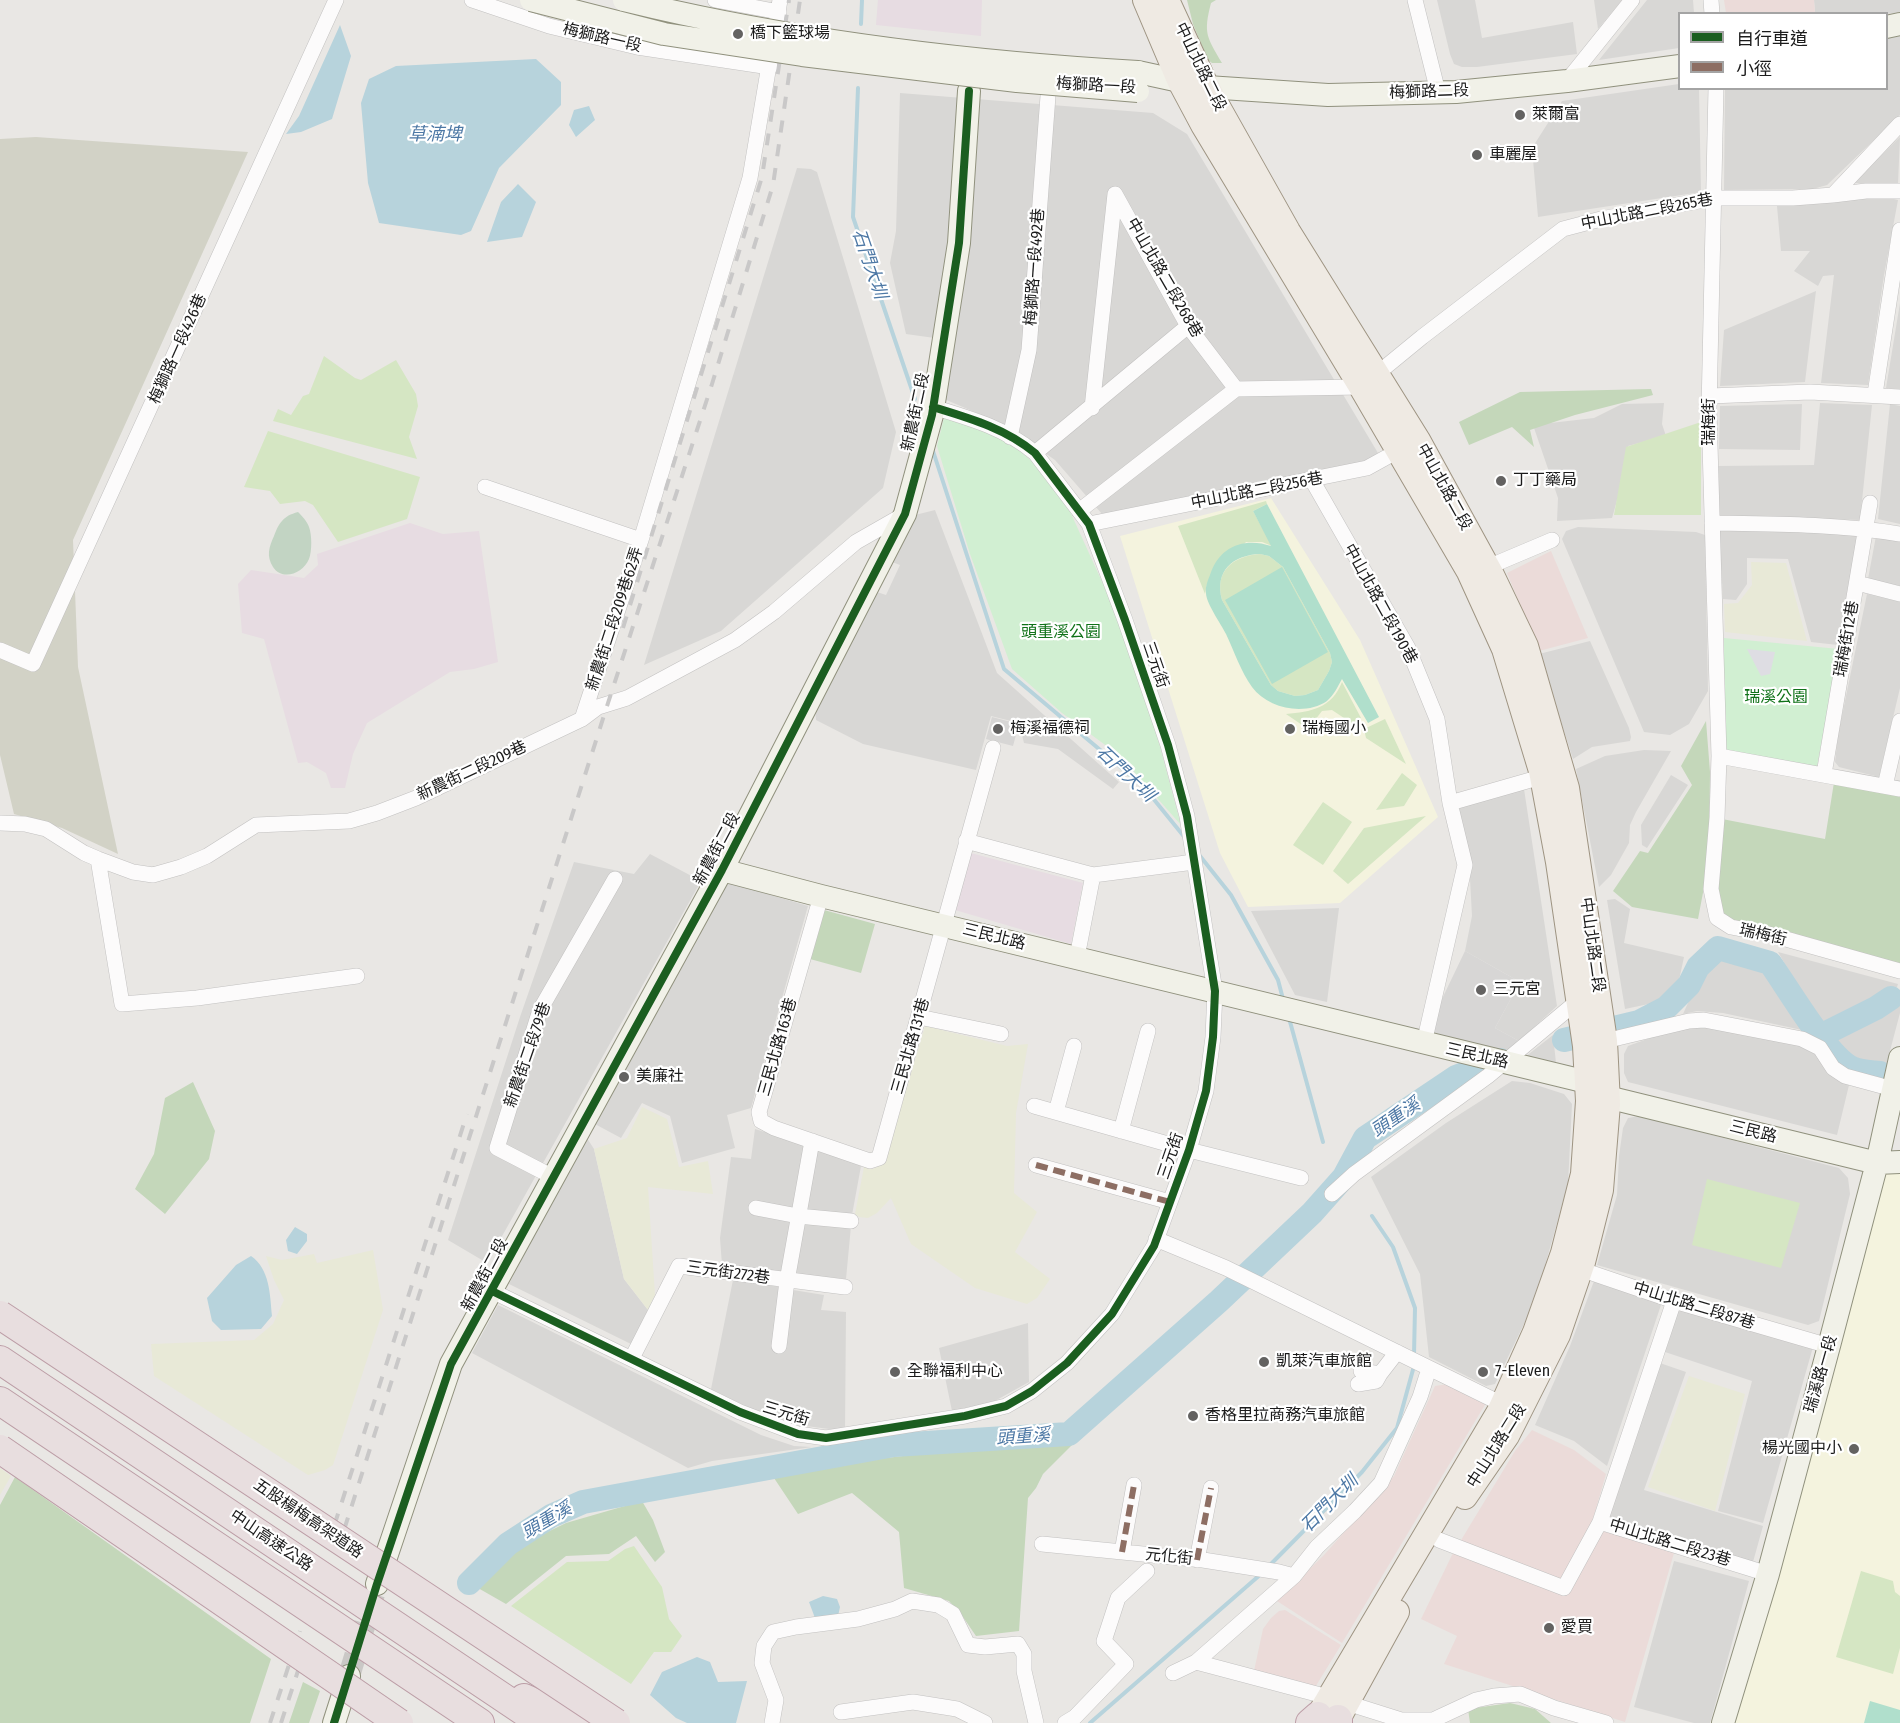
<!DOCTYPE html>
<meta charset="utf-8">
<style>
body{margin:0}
#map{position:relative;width:1900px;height:1723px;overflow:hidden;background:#e9e7e4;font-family:"Fira Sans Condensed","Noto Sans TC",sans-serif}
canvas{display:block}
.legend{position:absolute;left:1678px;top:12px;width:210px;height:78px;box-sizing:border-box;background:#fff;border:2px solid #a4a4a4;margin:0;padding:8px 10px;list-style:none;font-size:18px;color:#1b1b1b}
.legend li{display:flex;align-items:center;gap:12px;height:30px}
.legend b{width:30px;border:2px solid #a4a4a4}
</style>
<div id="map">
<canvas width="1900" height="1723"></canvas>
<ul class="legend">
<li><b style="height:8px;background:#1b5e20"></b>自行車道</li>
<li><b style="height:8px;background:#8d6e63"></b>小徑</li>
</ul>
</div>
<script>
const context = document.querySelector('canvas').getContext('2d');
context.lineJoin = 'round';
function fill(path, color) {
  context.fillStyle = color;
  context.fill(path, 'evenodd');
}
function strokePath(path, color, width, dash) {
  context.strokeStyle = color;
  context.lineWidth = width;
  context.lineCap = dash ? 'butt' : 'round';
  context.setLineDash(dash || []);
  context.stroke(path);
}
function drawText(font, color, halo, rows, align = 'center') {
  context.font = font + ' "Fira Sans Condensed","Noto Sans TC",sans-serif';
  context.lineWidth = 4.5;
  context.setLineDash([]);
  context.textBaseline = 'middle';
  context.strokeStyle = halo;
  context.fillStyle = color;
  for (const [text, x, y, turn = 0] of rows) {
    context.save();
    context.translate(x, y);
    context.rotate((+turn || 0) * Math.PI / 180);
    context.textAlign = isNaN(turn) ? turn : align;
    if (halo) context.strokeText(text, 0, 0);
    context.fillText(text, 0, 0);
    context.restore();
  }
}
fill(new Path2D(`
 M1437,0H1475L1482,38L1573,22L1577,54L1477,67H1462L1454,64L1450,54Z
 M1594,0H1622L1598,29Z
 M1647,0H1693L1694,13L1680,14L1679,48L1599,60Z
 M1814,0H1900V12L1887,14L1815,13Z
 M1900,35V115L1827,185L1813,189L1724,190L1725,89L1886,88L1887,38Z
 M1679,84L1680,88L1699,89L1701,192L1538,217L1532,148L1562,101Z
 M900,93L1153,113L1187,134L1378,453L1367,462L1102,514L1055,460L1005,425L944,399L949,340L906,334L890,263L896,231Z
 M1900,137L1898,184L1853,183Z
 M797,168L811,169L817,172L896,432L883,488L721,631L644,665Z
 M1886,197L1898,200L1884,275L1868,385L1821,383L1834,275L1823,276L1818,286L1794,271L1810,251H1781L1777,206L1849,198Z
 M1816,291L1805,382L1720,386L1724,330Z
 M1900,303V389L1886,388Z
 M1664,403L1662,424L1666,436L1628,446L1629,459L1612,518L1557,521L1558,498L1533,425L1594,418L1622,404Z
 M1820,403L1872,405L1860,520L1719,516L1718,466L1814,465Z
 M1802,404L1800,450L1719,449L1720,406Z
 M1890,404L1900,406V524L1878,519Z
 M935,510L997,673L1119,782L1113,789L1058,749L1024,743L1019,723L991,716L976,770L863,744L816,720L815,709L877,592L886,595L900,565L892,562L915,515Z
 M1578,527L1696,532L1705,535L1708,691L1689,724L1670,735L1644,732L1562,539L1566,531Z
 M1719,530L1860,533L1838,645L1811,642L1788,559L1747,558V584L1736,600L1723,599Z
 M1876,536L1900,541V586L1868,579Z
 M1867,594L1900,602V688L1879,777L1839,767L1835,762L1838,735Z
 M1590,641L1629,728L1631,737L1630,741L1592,747L1573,759L1539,654Z
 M1644,750L1671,751L1636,812L1630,825L1629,843L1611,875L1599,887L1576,769L1605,756Z
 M1671,775L1688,785L1647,848L1642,845L1641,825Z
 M1524,789L1557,1006L1519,1041L1495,1028L1520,982L1465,951L1472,916L1469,860L1456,807Z
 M650,854L701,881L487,1263L448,1240L520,1017L574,862L634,874Z
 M724,881L808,906L751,1108L727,1115L735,1148L682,1163L670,1116L642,1103L621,1138L593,1123Z
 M1615,899L1630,909L1624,943L1684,957L1678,985L1658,1002L1625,1009L1607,900Z
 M1339,908L1327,1002L1295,995L1251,911Z
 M1778,952L1898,984L1897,987L1826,1026L1803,995Z
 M1714,959H1733L1759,965L1773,979L1802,1030L1723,1013L1697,1011L1683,1014L1702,972Z
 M1900,1000V1013L1886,1066L1880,1067L1853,1057L1834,1038Z
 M1704,1025L1798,1044L1815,1052L1849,1085L1837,1135L1628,1082L1624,1073V1054L1628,1046L1661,1034Z
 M1553,1035L1556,1063L1525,1057Z
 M1512,1081L1530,1083L1564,1094L1572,1104L1568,1184L1535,1301L1495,1384L1486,1386L1429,1357L1420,1274L1371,1177L1446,1123Z
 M1639,1116L1839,1168L1848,1178L1850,1194L1819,1321L1808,1325L1597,1265L1617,1195L1619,1156L1623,1128L1628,1118Z
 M755,1129L804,1144L794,1209L752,1202L749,1212L791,1222L782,1273L722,1265L720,1238L731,1157L751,1159Z
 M585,1135L594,1149L624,1279L648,1310L631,1344L509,1284Z
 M817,1149L861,1166L852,1215L806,1211Z
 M805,1222L851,1226L846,1279L795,1274Z
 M733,1280L780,1287L773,1351H785L793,1290L824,1295L821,1310L846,1312L845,1431L806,1426L762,1414L711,1389Z
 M1594,1281L1662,1302L1607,1466L1574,1441L1535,1425L1570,1346Z
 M498,1305L761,1435L794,1446L812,1447L712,1461L688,1468L472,1353Z
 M1676,1309L1813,1347L1763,1523L1718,1511L1752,1381L1662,1351Z
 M1028,1323L1029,1382L993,1402L952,1411L939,1348Z
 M1657,1362L1686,1372L1644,1490L1763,1526L1753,1562L1609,1518Z
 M1674,1561L1749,1581L1710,1723H1694L1634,1707Z`), '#d8d7d5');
fill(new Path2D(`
 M1724,0H1814L1815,13H1726Z
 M1551,551L1588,638L1539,651L1507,573Z
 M1448,1384L1486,1403L1342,1643L1277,1601L1324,1555L1394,1476L1435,1386Z
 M1532,1430L1574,1450L1606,1474L1591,1526L1674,1553L1625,1722L1444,1664L1457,1636L1421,1619L1452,1555L1515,1451Z
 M1285,1610L1341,1645L1314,1689L1254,1671L1263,1629L1271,1618L1279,1611Z`), '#ebdbd9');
fill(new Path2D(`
 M878,0H982L981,36L876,25Z
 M410,523L443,534L479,531L498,662L474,669L450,672L367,723L353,754L345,788H331L326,773L307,762L298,763L264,639L242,633L238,584L251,570L304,578L318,565L317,554Z
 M971,853L1083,883L1071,944L955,910Z`), '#e7dce2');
fill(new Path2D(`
 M1271,498L1360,640L1438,817L1340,903L1248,907L1220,853L1120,536Z
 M1886,1174H1900V1723H1731Z`), '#f4f3de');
fill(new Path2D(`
 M992,717L1019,724L1013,746L986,739Z
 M1465,951L1520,982L1495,1028L1519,1041L1509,1052L1430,1034L1441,1001Z`), '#d7d6d5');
fill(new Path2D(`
 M36,137L248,152L73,540L78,667L118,854L62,828L14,814L0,755V139Z`), '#d2d2c6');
fill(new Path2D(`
 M1751,562L1786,563L1807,641L1725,632L1724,604L1738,603L1752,585Z
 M925,1026L1007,1046L1028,1044L1016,1113L1014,1193L1037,1212L1015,1252L1050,1279L1037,1298L1027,1304L975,1288L911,1244L891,1198L877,1213L868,1218L859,1217L855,1214L864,1167L873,1169L881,1165L888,1151Z
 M642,1107L667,1119L679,1167L708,1161L713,1194L648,1187L655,1295L648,1310L624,1279L594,1149L627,1138Z
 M373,1250L383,1310L333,1465L325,1470L308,1475L154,1376L151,1344L254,1340L273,1324L284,1300L274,1280L266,1256L282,1260L314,1254L317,1263Z
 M1689,1376L1745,1394L1715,1511L1648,1487Z
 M0,1468L11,1476L0,1495Z`), '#e8e9d7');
fill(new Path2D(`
 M324,356L355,378L361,380L396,360L416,394L418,406L409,437L417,459L273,421L278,409L291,415L303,396L309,394Z
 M1701,422V515H1614L1626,447Z
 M268,431L420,477L407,519L338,542L313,505L305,501L280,504L270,491L244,487Z
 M1266,501L1267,504L1253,511L1272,546L1262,542H1246L1207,584L1205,594L1178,526Z
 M1260,554L1269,556L1283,567L1330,653L1332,662L1329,671L1318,690L1305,695L1295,696L1278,691L1271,685L1222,600C1214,571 1233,556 1260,554Z
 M1342,682L1361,718L1356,726L1332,710L1322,711L1308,729L1286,714C1311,712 1332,708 1342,682Z
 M1385,719L1406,764L1366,738L1364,729Z
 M1402,773L1417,785L1404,806L1376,810Z
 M1323,802L1352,822L1323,865L1293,845Z
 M1426,816L1348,884L1333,871L1364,828Z
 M1707,1179L1800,1203L1781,1268L1692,1245Z
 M634,1546L662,1587L669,1619L682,1636L671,1652H654L631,1684L511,1606L567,1562L608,1561L625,1549Z
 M1861,1571L1893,1581L1895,1592L1900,1596V1648L1893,1674L1836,1657Z`), '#d5e6c3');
fill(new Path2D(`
 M1187,0H1216L1211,3C1203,34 1207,37 1222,63H1212L1208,60L1193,24Z
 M1651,389L1653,395L1575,415L1530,430L1534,447L1512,427L1469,445L1459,422L1520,392Z
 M1706,721L1710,772L1709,861L1698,919L1632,907L1613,891L1640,851L1648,853L1692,785L1681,766Z
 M1835,776L1900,789V971L1717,918V818L1825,839Z
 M824,910L875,924L861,973L810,959Z
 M193,1082L215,1131L209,1159L165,1214L135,1189L154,1154L165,1098Z
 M1076,1441L1043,1474L1036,1488L1028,1498L1019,1631L976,1636L963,1617L949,1601L904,1588L899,1532L852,1493L798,1514L774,1478L869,1460L945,1451Z
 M15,1477L271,1659L250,1723H0V1505Z
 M642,1501L653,1520L665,1552L655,1562L636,1536L609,1554L566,1556L506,1604L478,1588L525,1543L566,1523Z
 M303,1682L320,1691L309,1723H289Z
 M1510,1703L1535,1709L1551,1723H1470L1468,1709Z`), '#c4d7ba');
fill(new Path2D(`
 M298,512C302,516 307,521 309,527C312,535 312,551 309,559C303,574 282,581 273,567C266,556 269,547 274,536C279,523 283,516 298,512Z`), '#c2d4c3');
fill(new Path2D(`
 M944,418L986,429L1020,451L1036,465L1068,507L1114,608L1147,698L1181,825L1120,756L1062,713L1012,669L970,554L937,446Z
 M1724,638L1839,649L1817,767L1724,750Z`), '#d1efd2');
fill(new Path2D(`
 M1267,504L1379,717L1368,723L1342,679C1338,686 1334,695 1327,701C1305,716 1268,709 1252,687C1241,672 1234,651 1226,634C1221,624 1206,603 1206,593C1205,587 1208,580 1210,575C1219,546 1245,537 1271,546L1253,511ZM1260,554L1269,556L1283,567L1330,653L1332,662L1329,671L1318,690L1305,695L1295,696L1278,691L1271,685L1222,600C1214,571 1233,555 1260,554Z
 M1282,567L1328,652L1272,684L1225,600Z
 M1870,1701L1900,1710V1723H1864Z`), '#b0dfcc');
fill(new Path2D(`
 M1747,649L1775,652L1770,674L1761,676Z`), '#dedde3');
fill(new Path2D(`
 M340,25L351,56L332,119L301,132L286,134L299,116Z
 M536,59L561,82V105L499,168L471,231L461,235L379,223L368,183L361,103L369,79L396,66Z
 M589,106L595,120L576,137L569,125L574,110Z
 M518,184L536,202L522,237L487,242L501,202Z
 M295,1227L307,1234V1241L297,1254L288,1251L286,1240Z
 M251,1256C270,1269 270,1295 272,1316L261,1329L221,1330L212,1321L207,1298L236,1265Z
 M823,1596L837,1599L840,1607L838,1616L815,1618L809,1602Z
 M697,1657L710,1662L718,1682L747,1681L736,1723H687L676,1718L650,1695L662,1672Z`), '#b7d3dc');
strokePath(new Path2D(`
 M861,24L862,0
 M858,88L853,217L915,399
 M933,451L1004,669L1143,786L1186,839
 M1200,856L1231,895L1278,980L1283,999
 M1289,1018L1323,1142
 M1372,1216L1393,1247L1415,1308L1414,1355
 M1269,1566L1362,1472L1397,1428L1414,1366
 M1090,1723L1261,1574`), '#b7d3dc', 4);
strokePath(new Path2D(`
 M1820,1036L1876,1008L1891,998
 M1564,1040L1639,1022L1666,1008L1689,985L1698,967L1718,948L1770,963C1788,988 1827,1056 1852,1068C1859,1072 1871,1072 1880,1073
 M469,1583L508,1544L551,1516L583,1502L894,1445L1069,1434L1219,1301L1312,1213L1344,1177L1365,1138L1456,1077L1500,1060`), '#b7d3dc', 24);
strokePath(new Path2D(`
 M349,1676L374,1594`), '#cac8c6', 22, [22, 11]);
const street = new Path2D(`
 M472,0L549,26L637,47L770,67
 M715,0L779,12
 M1415,0L1438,92
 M1711,0L1712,14
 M1567,81L1632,0
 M1716,88L1709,410L1719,756L1717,818L1711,889L1717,918L1731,927L1768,934L1900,971
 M1115,194L1188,326L1236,389
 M1833,195L1866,191H1900
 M1236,389L1361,387L1422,337L1563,229L1601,219L1715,198H1793L1833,195L1900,124
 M1875,394L1900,230
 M1710,396L1810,392L1900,397
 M1092,408L1115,194
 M1010,437L1029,350L1048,96
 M1035,453L1188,326
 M1312,480L1408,648L1437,719L1450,803L1465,865L1424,1043
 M485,487L641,540L582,719
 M1079,511L1236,389
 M1712,523C1775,524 1838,524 1900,534
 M1089,524L1367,468L1405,447
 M641,540L750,178L780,0
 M1488,567L1552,540
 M1857,583L1900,594
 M0,650L33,664L336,0
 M1719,756L1900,789
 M1824,774L1870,503
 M1885,786L1900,721
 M1450,803L1548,775
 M0,823L25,824L46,829L84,853L98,859L133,872L153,875L181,867L207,856L256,825L349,821L377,813L416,798L582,719L598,707L627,698L735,640L774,612L856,542L905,514
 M966,841L1093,875L1194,862
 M98,859L122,1004L197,998L357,976
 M821,896L759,1112L761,1121L774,1128L870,1161L879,1158L993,748
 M1077,957L1093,875
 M919,1017L1001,1034
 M1605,1041L1689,1021L1704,1020L1802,1039L1820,1048L1833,1068L1845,1076L1893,1089
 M1034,1106L1189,1150L1301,1178
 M1056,1112L1074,1046
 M1121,1131L1148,1031
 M1036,1165L1170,1202
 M553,1177L497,1148L540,1010L615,879
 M1332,1194L1354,1174L1488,1076L1579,1000
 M756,1208L798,1216L851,1221
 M1156,1239L1226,1268L1502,1404
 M1574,1267L1674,1301L1829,1346
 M492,1291L740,1412L798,1434L826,1438L965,1416L1006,1406L1032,1391L1067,1363L1112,1314L1154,1246L1189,1150L1206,1091L1213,1037L1215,991L1187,816L1168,745L1125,620L1089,524L1035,453C1005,428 969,418 933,407
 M779,1346L787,1281L812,1141
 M632,1358L679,1266L845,1287
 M1361,1371L1380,1374L1397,1352
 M1358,1384L1376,1381L1380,1374
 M1600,1522L1768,1574
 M1439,1540L1564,1588L1600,1522L1674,1301
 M1042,1544L1203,1560L1279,1572L1294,1576
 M1122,1552L1134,1485
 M1197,1560L1211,1488
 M1196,1662L1294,1576L1317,1547L1355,1511L1381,1483L1420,1397L1427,1375
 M1173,1673L1196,1662L1328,1697L1401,1720H1433L1476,1700L1494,1696L1520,1694L1554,1708L1606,1723
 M841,1712L913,1702L957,1709L985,1723
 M772,1723L776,1700L762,1663L764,1646L773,1632L796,1627L858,1619L895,1609L912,1601L938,1605L953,1614L968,1645L985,1647L1018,1644L1024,1654V1671L1036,1723
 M1065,1723L1075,1717L1126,1664L1104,1641L1118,1598L1147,1571`);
const secondary = new Path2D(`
 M1886,27L1900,24
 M1138,72L1207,87L1328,95L1456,92L1567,81L1680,66
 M722,870L821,896L1587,1082L1607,1097L1877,1163L1900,1162
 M377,1584L451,1364L722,870L905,514L932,415L959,243L969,91
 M334,1723L349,1676
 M1723,1723L1768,1574L1829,1346L1877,1163L1900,1058`);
const primary = new Path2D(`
 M1145,0L1179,80L1203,125L1361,387L1469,572L1504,649L1541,771L1558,862L1585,1046L1588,1101L1583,1174L1563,1253L1535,1332L1500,1410L1314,1723
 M1167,0L1207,87L1288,231L1418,440L1492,575L1526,646L1567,788L1605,1041L1608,1104L1601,1190L1583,1262L1558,1335L1507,1436L1465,1497
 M1336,1723L1397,1612`);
const highway = new Path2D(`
 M0,1360L541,1723
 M0,1401L480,1723
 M524,1698L580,1723
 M1338,1719V1723
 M1310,1723L1318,1716`);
strokePath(street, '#c2c1c0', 16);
strokePath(secondary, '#90917d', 24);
strokePath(primary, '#9e9482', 26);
strokePath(highway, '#bc9da6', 30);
strokePath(street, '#fcfbfb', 15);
strokePath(secondary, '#f1f1e8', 22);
strokePath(primary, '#efeae3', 24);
strokePath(highway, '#e8dedf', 28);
strokePath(new Path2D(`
 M623,628L762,177L789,0
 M327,1548L467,1114
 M337,1552L608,703L712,384L773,185L800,0
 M270,1723L300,1631
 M281,1723L309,1637`), '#c9c8c8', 4, [12, 12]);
const secondaryBridge = new Path2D(`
 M531,0L664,34L802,55L1017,81L1138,91
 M624,0C791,41 965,62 1138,72`);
const highwayBridge = new Path2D(`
 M0,1315L616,1723
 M0,1449L399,1723`);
strokePath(secondaryBridge, '#90917d', 24, []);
strokePath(highwayBridge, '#bc9da6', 30, []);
strokePath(secondaryBridge, '#f1f1e8', 22);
strokePath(highwayBridge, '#e8dedf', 28);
strokePath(new Path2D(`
 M1036,1165L1170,1202
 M1122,1552L1134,1485
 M1197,1560L1211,1488`), '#8d6e63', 6, [12, 6]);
strokePath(new Path2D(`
 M492,1291L740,1412L798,1434L826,1438L965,1416L1006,1406L1032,1391L1067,1363L1112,1314L1154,1246L1189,1150L1206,1091L1213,1037L1215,991L1187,816L1168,745L1125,620L1089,524L1035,453C1005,428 969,418 933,407
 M334,1723L377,1584L451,1364L722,870L905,514L932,415L959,243L969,91`), '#1b5e20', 8);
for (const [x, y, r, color] of [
 [738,34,6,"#636261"],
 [1520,115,6,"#636261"],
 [1477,155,6,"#636261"],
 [1501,481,6,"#636261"],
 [998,729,6,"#636261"],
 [1290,729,6,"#636261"],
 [1481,990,6,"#636261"],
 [624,1077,6,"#636261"],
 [1264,1362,6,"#636261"],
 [895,1372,6,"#636261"],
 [1483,1372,6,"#636261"],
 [1193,1416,6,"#636261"],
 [1854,1449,6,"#636261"],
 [1549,1628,6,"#636261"]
]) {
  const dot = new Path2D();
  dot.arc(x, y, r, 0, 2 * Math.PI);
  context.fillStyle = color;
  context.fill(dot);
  strokePath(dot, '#fff', 2);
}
drawText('16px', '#1b1b1b', '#fff', [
 ["橋下籃球場",750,34],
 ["萊爾富",1532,115],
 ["車麗屋",1489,155],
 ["丁丁藥局",1513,481],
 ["梅溪福德祠",1010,729],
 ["瑞梅國小",1302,729],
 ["三元宮",1493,990],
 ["美廉社",636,1077],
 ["凱萊汽車旅館",1276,1362],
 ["全聯福利中心",907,1372],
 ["7-Eleven",1495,1372],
 ["香格里拉商務汽車旅館",1205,1416],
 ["楊光國中小",1842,1449,"right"],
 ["愛買",1561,1628]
], 'left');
drawText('16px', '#1b1b1b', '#fff', [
 ["梅獅路一段",602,38,13],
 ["中山北路二段",1200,67,64],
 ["梅獅路一段",1096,86,3],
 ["梅獅路二段",1429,92,-2],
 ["中山北路二段265巷",1647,212,-11],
 ["梅獅路一段492巷",1035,267,-86],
 ["中山北路二段268巷",1164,278,60],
 ["梅獅路一段426巷",178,349,-66],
 ["新農街二段",916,412,-78],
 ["瑞梅街",1710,422,-90],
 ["中山北路二段",1444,487,61],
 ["中山北路二段256巷",1257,491,-11],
 ["中山北路二段190巷",1380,604,61],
 ["新農街二段209巷62弄",615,619,-72],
 ["瑞梅街12巷",1847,639,-80],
 ["三元街",1155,665,71],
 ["新農街二段209巷",472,771,-25],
 ["新農街二段",717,849,-62],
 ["瑞梅街",1763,935,13],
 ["三民北路",994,937,14],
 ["中山北路二段",1592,945,82],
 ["三民北路131巷",911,1046,-74],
 ["三民北路163巷",778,1047,-74],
 ["新農街二段79巷",528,1055,-71],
 ["三民北路",1477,1056,13],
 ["三民路",1753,1132,14],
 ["三元街",1171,1156,-71],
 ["三元街272巷",728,1273,8],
 ["新農街二段",485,1275,-62],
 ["中山北路二段87巷",1694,1306,17],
 ["瑞溪路一段",1821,1374,-74],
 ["三元街",786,1414,17],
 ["中山北路二段",1497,1446,-58],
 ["五股楊梅高架道路",308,1519,34],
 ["中山高速公路",271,1541,34],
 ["中山北路二段23巷",1670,1543,17],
 ["元化街",1169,1557,6]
]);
drawText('16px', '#107219', '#fff', [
 ["頭重溪公園",1061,633],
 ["瑞溪公園",1776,698]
]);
drawText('italic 18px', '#4d78a5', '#fff', [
 ["草湳埤",435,135],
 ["石門大圳",869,264,71],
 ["石門大圳",1125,774,43],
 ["頭重溪",1396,1118,-34],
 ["頭重溪",1023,1437,-4],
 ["石門大圳",1330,1504,-45],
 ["頭重溪",547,1521,-30]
]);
</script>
